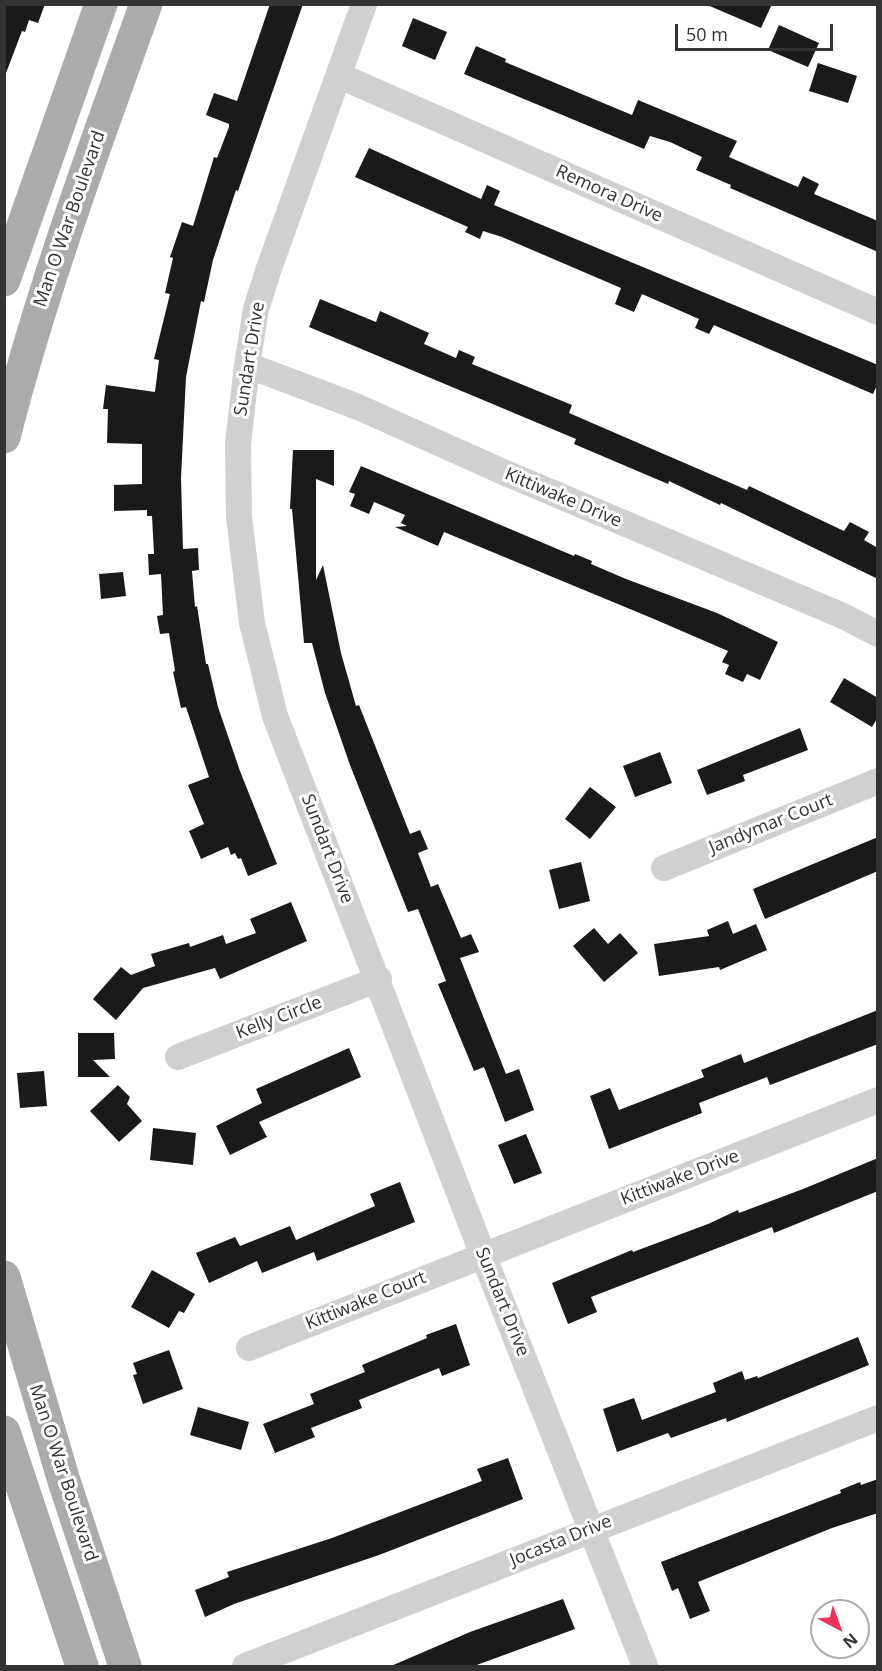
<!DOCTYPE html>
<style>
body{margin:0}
#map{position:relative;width:882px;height:1671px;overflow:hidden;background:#fff;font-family:"Open Sans",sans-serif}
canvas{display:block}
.frame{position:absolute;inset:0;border:6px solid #333;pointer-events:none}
.north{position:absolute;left:810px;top:1599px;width:60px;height:60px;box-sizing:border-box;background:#fff;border:2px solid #adadad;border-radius:50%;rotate:139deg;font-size:16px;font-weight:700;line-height:24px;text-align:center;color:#333}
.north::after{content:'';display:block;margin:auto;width:21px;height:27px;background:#ee3156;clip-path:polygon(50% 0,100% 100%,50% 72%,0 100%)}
.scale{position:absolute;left:675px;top:24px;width:158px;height:27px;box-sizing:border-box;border:3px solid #333;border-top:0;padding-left:8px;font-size:18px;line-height:21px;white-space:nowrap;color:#333;-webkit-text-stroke:4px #fff;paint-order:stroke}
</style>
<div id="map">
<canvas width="882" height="1671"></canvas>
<div class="frame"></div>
<div class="north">N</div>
<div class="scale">50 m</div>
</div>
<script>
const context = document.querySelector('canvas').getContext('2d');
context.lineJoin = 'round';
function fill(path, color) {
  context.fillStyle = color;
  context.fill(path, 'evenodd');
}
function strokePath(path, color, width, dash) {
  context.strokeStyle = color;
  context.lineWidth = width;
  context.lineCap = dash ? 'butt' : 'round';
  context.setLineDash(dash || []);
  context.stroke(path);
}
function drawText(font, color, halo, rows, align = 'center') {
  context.font = font + ' "Open Sans",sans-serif';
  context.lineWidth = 6;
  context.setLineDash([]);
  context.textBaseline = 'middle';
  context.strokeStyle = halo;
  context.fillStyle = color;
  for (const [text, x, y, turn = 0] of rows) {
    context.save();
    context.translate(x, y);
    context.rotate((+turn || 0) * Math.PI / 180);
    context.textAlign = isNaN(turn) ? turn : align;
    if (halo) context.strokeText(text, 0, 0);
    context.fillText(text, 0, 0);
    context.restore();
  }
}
fill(new Path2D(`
 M4,4H45L38,23L29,20L25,32L22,31L6,73Z
 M270,4H303L238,191L236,190L213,260L204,302L201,301L186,377L181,478L183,549L198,548L199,570L192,571L195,607L197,606L206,664H208L218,707L240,771L277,864L248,876L241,858L238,859L235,853L231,855L228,847L201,859L189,831L204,824L188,785L209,777L186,707L181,708L173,672L175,671L169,633L160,634L157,616L163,615L161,574L149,575L148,554H154L152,516H147V510L114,511V485L142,484V444L107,443L108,409H103L106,385L155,392L159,360L154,359L170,294L165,293L173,258L170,257L182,222L193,226L214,157L217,158L229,127V124L206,115L214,93L237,101Z
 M705,4H772L761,28Z
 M413,18L447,32L435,60L402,46Z
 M779,25L819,43L808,67L768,50Z
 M476,46L506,59L505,62L632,115L638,100L737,141L729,157L798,187L803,176L819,184L814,194L878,221V252L730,188L731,185L696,170L702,157L670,142L650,136L644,149L464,74Z
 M818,63L857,76L848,103L809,91Z
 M369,148L481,199L487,185L500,191L494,205L878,365V383L873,394L716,326L714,325L709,334L695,328L699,319L642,294L634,312L615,304L621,288L502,237L483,231L480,239L465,232L468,227L355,177Z
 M320,299L376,322L380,311L429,333L424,344L456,358L459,350L475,357L472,364L572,405L569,413L747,490L749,486L844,531L850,522L869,532L864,540L878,548V579L721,503L720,505L669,481L668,484L574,444L576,439L309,327Z
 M293,450H334V486L316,479V580L323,565L341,653L356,706L359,705L410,834L420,830L428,849L418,853L431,887L438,884L461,938L471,934L479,952L460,958L506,1074L519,1069L534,1110L505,1122L484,1067L474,1071L438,984L446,981L418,909L408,912L350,765L325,693L312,643H304L292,509H290Z
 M361,466L574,556L575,554L592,561L591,564L626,579L717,613L778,642L760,680L747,674L743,682L725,674L729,665L722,662L728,651L654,619L444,532L438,546L395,527L407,526L401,523L405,515L374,502L369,514L350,506L355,494L349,492Z
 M123,572L126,596L101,599L99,574Z
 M844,678L878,698V717L872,727L830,702Z
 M800,728L808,750L743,775L745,781L707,795L697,770Z
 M660,752L672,783L635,797L623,766Z
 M590,787L616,807L590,839L565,819Z
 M878,837V871L765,919L753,889Z
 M581,862L590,901L559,909L549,870Z
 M291,902L307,941L220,979L215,968L143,988L116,1020L93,999L121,967L131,975L155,966L151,954L189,943L190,947L223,935L226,944L256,933L250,919Z
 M728,921L733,934L756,924L767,950L720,970L719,967L659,976L654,944L709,936L707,930Z
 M594,928L608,944L620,933L638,953L604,982L573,946Z
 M878,1010V1044L770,1085L767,1077L699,1103L702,1113L609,1149L590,1096L610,1088L619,1110L704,1077L701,1070L741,1054L744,1063Z
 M78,1033H114L115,1059L93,1060L110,1077H78Z
 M349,1048L361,1077L259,1122L267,1137L230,1155L216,1126L262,1103L256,1089Z
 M44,1071L47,1106L20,1108L17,1073Z
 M118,1085L130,1097L127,1104L142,1121L119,1142L90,1111Z
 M153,1128L196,1133L193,1165L150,1160Z
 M526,1134L542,1173L514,1184L498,1145Z
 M878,1158V1191L774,1233L772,1227L591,1297L597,1312L568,1324L552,1283L632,1250L633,1252L708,1224L738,1210L739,1213L803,1189Z
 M400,1182L415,1222L317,1261L314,1252L262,1273L257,1261L209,1283L196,1253L235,1237L240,1246L290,1226L296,1240L375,1206L370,1194Z
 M152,1270L195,1294L184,1313L179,1311L169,1328L131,1307Z
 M456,1324L470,1365L442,1376L439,1368L359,1400L362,1408L311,1428L315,1437L275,1453L263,1424L314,1404L310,1394L365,1372L362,1365L427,1338L426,1335Z
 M858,1337L869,1365L727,1422L726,1418L671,1438L668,1433L617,1452L603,1409L634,1398L642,1420L716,1392L713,1383L742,1371L745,1380L757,1376L758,1378Z
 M169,1350L183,1389L143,1404L133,1375L137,1374L133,1363Z
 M198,1407L249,1422L241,1450L190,1435Z
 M508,1458L523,1499L379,1555L234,1604L205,1617L195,1590L229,1577L227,1572L332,1538L482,1481L477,1469Z
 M878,1479V1513L832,1528L698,1582L710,1611L690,1619L678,1588L672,1591L661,1562L841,1493L840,1490L860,1482L861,1485Z
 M563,1599L575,1629L474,1666H391L470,1632Z`), '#1a1a1a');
strokePath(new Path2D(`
 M364,4L268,271L256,309L247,365L238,444L239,517L252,623L275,716L483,1255L645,1666
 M340,76L878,312
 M247,365L358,407L501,471L843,616L878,634
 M664,868L878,781
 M178,1057L379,979
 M249,1348L878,1100
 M245,1666L878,1418`), '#d0d0d0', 26);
strokePath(new Path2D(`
 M4,280L101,4
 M4,437C42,289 94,148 146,4
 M4,1277L64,1481L125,1666
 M4,1432L82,1666`), '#ababab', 33);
drawText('18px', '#333', '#fff', [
 ["Remora Drive",609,194,24],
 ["Man O War Boulevard",70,219,-71],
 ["Sundart Drive",250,359,-81],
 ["Kittiwake Drive",563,498,23],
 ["Jandymar Court",771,824,-22],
 ["Sundart Drive",327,849,69],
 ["Kelly Circle",279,1018,-21],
 ["Kittiwake Drive",680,1178,-21],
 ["Kittiwake Court",366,1301,-22],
 ["Sundart Drive",502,1302,68],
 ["Man O War Boulevard",63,1473,72],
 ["Jocasta Drive",561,1541,-22]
]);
</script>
